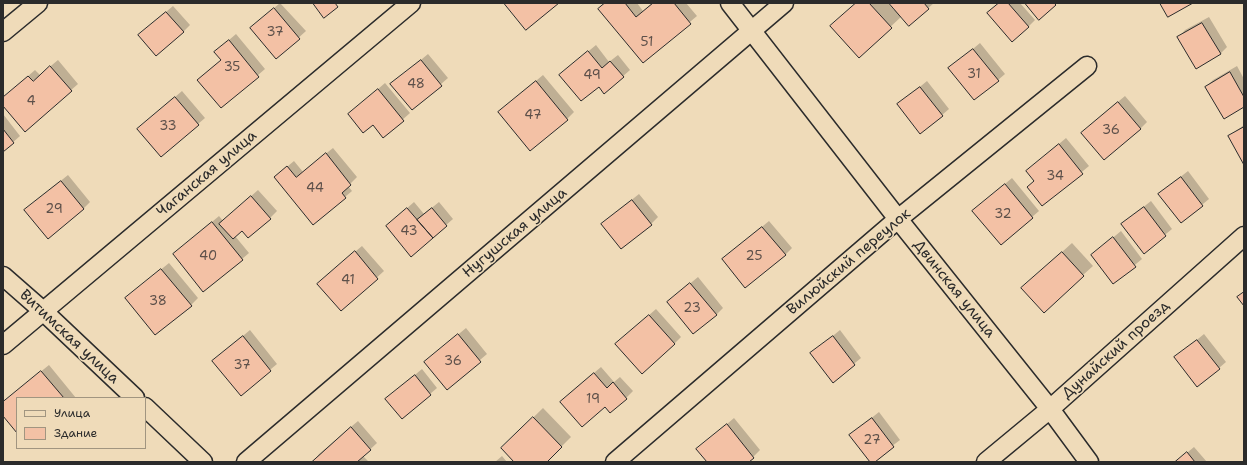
<!DOCTYPE html>
<meta charset="utf-8">
<style>
body{margin:0}
#map{position:relative;width:1247px;height:465px;overflow:hidden;background:#efdbb9;font-family:"Shantell Sans",sans-serif}
canvas{display:block}
.frame{position:absolute;inset:0;border:4px solid #2b2b2b;pointer-events:none}
.legend{position:absolute;left:16px;top:397px;width:130px;height:52px;box-sizing:border-box;background:#efdbb9;border:1px solid #a19580;margin:0;padding:5px 7px;list-style:none;font-size:12px;color:#2b2b2b}
.legend li{display:flex;align-items:center;gap:8px;height:20px}
.legend b{width:20px;border:1px solid #a19580}
</style>
<div id="map">
<canvas width="1247" height="465"></canvas>
<div class="frame"></div>
<ul class="legend">
<li><b style="height:5px;background:#efdbb9"></b>Улица</li>
<li><b style="height:11px;background:#f3c1a5"></b>Здание</li>
</ul>
</div>
<script>
const context = document.querySelector('canvas').getContext('2d');
context.lineJoin = 'round';
function fill(path, color) {
  context.fillStyle = color;
  context.fill(path, 'evenodd');
}
function strokePath(path, color, width, dash) {
  context.strokeStyle = color;
  context.lineWidth = width;
  context.lineCap = dash ? 'butt' : 'round';
  context.setLineDash(dash || []);
  context.stroke(path);
}
function drawText(font, color, halo, rows, align = 'center') {
  context.font = font + ' "Shantell Sans",sans-serif';
  context.lineWidth = 3;
  context.setLineDash([]);
  context.textBaseline = 'middle';
  context.strokeStyle = halo;
  context.fillStyle = color;
  for (const [text, x, y, turn = 0] of rows) {
    context.save();
    context.translate(x, y);
    context.rotate((+turn || 0) * Math.PI / 180);
    context.textAlign = isNaN(turn) ? turn : align;
    if (halo) context.strokeText(text, 0, 0);
    context.fillText(text, 0, 0);
    context.restore();
  }
}
fill(new Path2D(`
 M280,3L306,31L276,58L258,22Z
 M605,3H637L643,11L652,3H686L697,16L643,61Z
 M856,3H888L894,10L895,8L891,3H934L909,25L902,16L859,56Z
 M999,3H1020L1035,20L1028,27Z
 M173,6L190,25L183,32L147,28Z
 M1209,17L1227,47L1220,54L1179,37L1185,30Z
 M236,34L265,69L221,107L222,60L215,52Z
 M980,43L1005,74L998,80L950,68Z
 M596,45L609,62L618,55L630,70L605,92L599,85L567,69Z
 M428,54L448,78L412,109L392,84Z
 M58,60L78,84L25,130L3,105V98L35,70L40,75Z
 M1237,66L1244,79V106L1206,87L1213,80Z
 M543,75L574,112L567,119L506,106Z
 M927,81L949,109L942,115L899,104Z
 M385,83L410,113L383,137L373,124L349,114Z
 M182,91L205,118L198,124L145,123Z
 M1125,96L1147,122L1140,129L1089,126Z
 M3,114L20,136L3,151Z
 M1244,125V163L1229,136Z
 M1066,138L1089,166L1043,204L1035,181L1027,171Z
 M333,148L357,177L348,186L352,191L313,224L282,171L294,161L303,172Z
 M1188,171L1209,199L1181,222L1159,194Z
 M68,175L90,202L83,209L32,204Z
 M1012,178L1039,211L1032,217L980,205Z
 M258,190L277,211L270,218L242,230L235,236L249,253L242,259L174,254L219,216L223,221Z
 M639,194L658,217L651,224L609,218Z
 M1151,201L1172,229L1144,252L1122,224Z
 M414,202L424,214L439,202L453,219L411,255L387,226Z
 M769,221L792,248L785,255L723,259Z
 M1121,231L1142,259L1113,283L1092,255Z
 M1072,243L1093,266L1083,275L1032,279Z
 M362,246L384,271L341,310L325,277Z
 M169,263L198,298L191,305L126,298Z
 M698,277L723,308L716,315L675,296Z
 M656,309L681,337L674,344L623,338Z
 M466,328L487,354L447,388L425,362Z
 M250,330L277,364L241,394L213,361Z
 M840,330L861,358L833,381L812,353Z
 M1204,334L1226,362L1219,368L1176,357Z
 M49,365L76,398H17V431L3,414V402Z
 M601,367L614,382L620,377L633,391L626,398L605,406L568,395Z
 M422,369L437,388L402,418L386,399Z
 M543,408L571,437L546,462H515L502,448Z
 M879,412L900,440L871,462L850,435Z
 M734,418L760,450L748,462H708L698,449Z
 M358,421L377,443L363,456L369,462H313L319,454Z
 M1194,447L1207,462H1176Z
 M502,456L507,462H495Z`), '#0003');
const building = new Path2D(`
 M313,3H335L338,7L324,18Z
 M504,3H559L526,30Z
 M605,3H625L636,17L653,3H674L691,24L643,63L598,9Z
 M856,3H869L892,28L859,58L830,26Z
 M889,3H924L929,9L909,26Z
 M999,3H1008L1029,27L1012,42L987,13Z
 M1025,3H1054L1056,5L1039,20Z
 M1160,3H1193L1168,17Z
 M274,8L300,39L276,59L250,28Z
 M166,12L184,32L156,56L138,35Z
 M1202,23L1221,54L1196,69L1177,37Z
 M229,40L259,77L221,108L197,80L221,60L214,52Z
 M973,49L999,81L974,100L948,68Z
 M588,51L602,68L610,61L624,77L604,94L599,87L581,101L559,75Z
 M421,60L442,86L412,110L390,84Z
 M50,66L72,91L25,132L3,106V97L28,76L33,81Z
 M1230,72L1244,97V107L1224,119L1205,87Z
 M536,81L568,120L530,151L498,112Z
 M920,87L943,116L920,134L897,104Z
 M378,89L404,121L383,138L373,125L363,133L348,114Z
 M175,97L199,125L161,157L137,129Z
 M1118,102L1141,129L1104,160L1081,133Z
 M1244,127V165L1228,136Z
 M3,129L14,143L3,152Z
 M1059,144L1083,174L1042,206L1027,187L1034,181L1026,171Z
 M326,153L351,185L342,193L346,198L313,225L274,177L287,166L296,177Z
 M1181,177L1203,206L1181,223L1158,194Z
 M61,181L84,209L48,239L24,210Z
 M1005,184L1033,218L1001,245L972,211Z
 M251,196L271,219L248,238L242,231L233,239L219,224Z
 M632,200L652,225L621,249L601,224Z
 M1144,207L1166,236L1144,254L1121,224Z
 M407,208L433,238L411,257L386,226Z
 M432,208L447,226L433,238L417,220Z
 M212,222L243,260L203,292L173,254Z
 M762,227L786,255L745,288L722,259Z
 M1113,237L1136,267L1113,284L1091,255Z
 M355,251L378,279L341,311L317,284Z
 M1062,252L1084,276L1044,313L1021,288Z
 M161,269L192,306L155,335L125,298Z
 M690,283L717,315L693,334L667,302Z
 M1244,292V306L1237,297Z
 M649,315L675,344L642,374L615,344Z
 M458,334L481,362L447,390L424,362Z
 M243,336L271,371L241,396L212,361Z
 M833,336L855,365L833,383L810,353Z
 M1197,340L1220,369L1197,387L1174,357Z
 M41,371L64,398H17V433L3,416V402Z
 M594,373L607,388L613,382L627,399L610,413L605,407L582,427L560,402Z
 M415,375L431,395L402,419L385,399Z
 M533,417L562,447L547,462H514L501,448Z
 M872,418L894,447L875,462H870L849,435Z
 M727,424L754,458L749,462H707L696,449Z
 M351,427L371,450L357,462H312Z
 M1187,452L1195,462H1175Z`);
fill(building, '#f3c1a5');
strokePath(building, '#2b2b2b', 1);
const minor = new Path2D(`
 M730,3L898,219L1050,409L1089,462
 M3,32L38,3
 M3,276L43,311L135,398
 M3,345L411,3
 M145,407L203,462
 M246,462L784,3
 M615,462L898,219L1087,66
 M986,462L1050,409L1244,236`);
strokePath(minor, '#2b2b2b', 21);
strokePath(minor, '#efdbb9', 18);
drawText('13px', '#5d504a', null, [
 ["37",275,33],
 ["51",647,43],
 ["35",232,68],
 ["31",974,75],
 ["49",592,76],
 ["48",416,85],
 ["4",31,102],
 ["47",533,116],
 ["33",168,127],
 ["36",1111,131],
 ["34",1055,177],
 ["44",315,189],
 ["29",54,210],
 ["32",1003,215],
 ["43",409,232],
 ["40",208,257],
 ["25",754,257],
 ["41",348,281],
 ["38",158,302],
 ["23",692,309],
 ["36",453,362],
 ["37",242,366],
 ["19",593,400],
 ["27",872,441]
]);
drawText('15px', '#2b2b2b', '#efdbb9', [
 ["Чаганская улица",207,174,-40],
 ["Нугушская улица",515,233,-40],
 ["Вилюйский переулок",849,262,-40],
 ["Двинская улица",954,289,51],
 ["Витимская улица",69,337,43],
 ["Дунайский проезд",1116,350,-42]
]);
</script>
